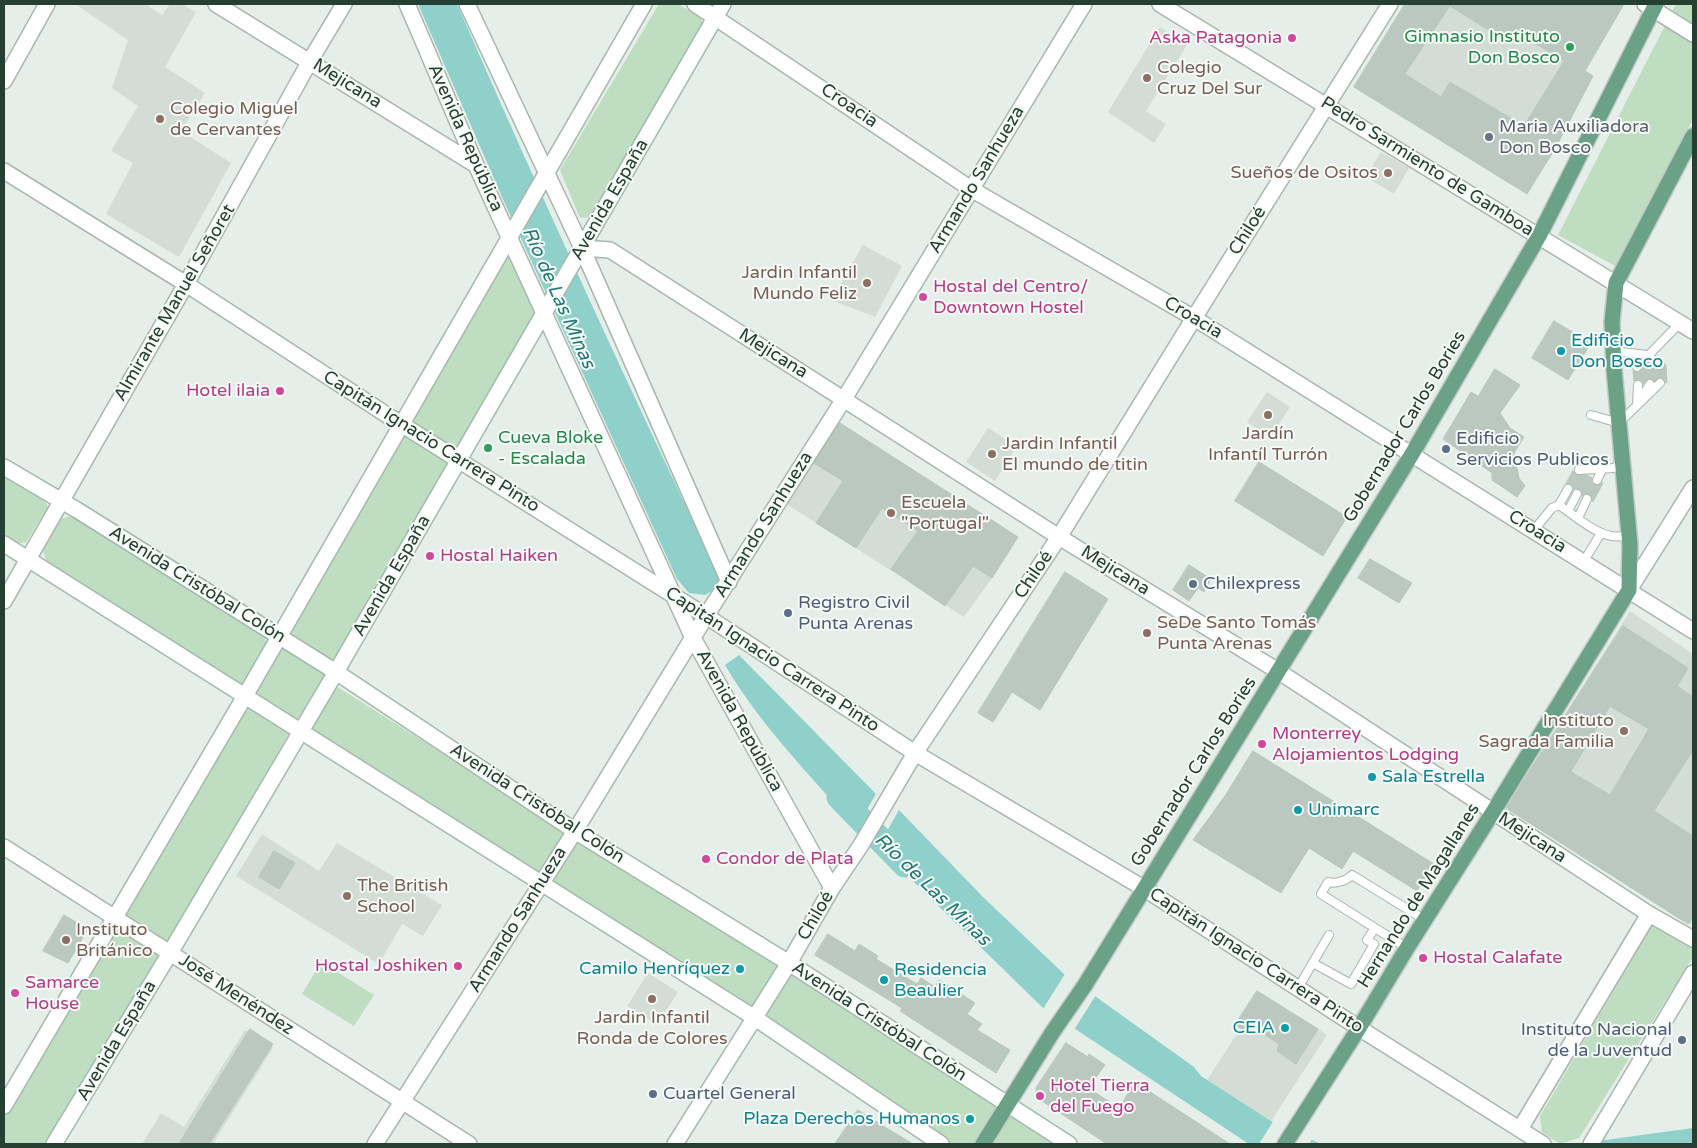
<!DOCTYPE html>
<meta charset="utf-8">
<style>
body{margin:0}
#map{position:relative;width:1697px;height:1148px;overflow:hidden;background:#e5eee8;font-family:"Varela Round",sans-serif}
canvas{display:block}
.frame{position:absolute;inset:0;border:5px solid #253f32;pointer-events:none}
</style>
<div id="map">
<canvas width="1697" height="1148"></canvas>
<div class="frame"></div>
</div>
<script>
const context = document.querySelector('canvas').getContext('2d');
context.lineJoin = 'round';
function fill(path, color) {
  context.fillStyle = color;
  context.fill(path, 'evenodd');
}
function strokePath(path, color, width, dash) {
  context.strokeStyle = color;
  context.lineWidth = width;
  context.lineCap = dash ? 'butt' : 'round';
  context.setLineDash(dash || []);
  context.stroke(path);
}
function drawText(font, color, halo, rows, align = 'center') {
  context.font = font + ' "Varela Round",sans-serif';
  context.lineWidth = 4;
  context.setLineDash([]);
  context.textBaseline = 'middle';
  context.strokeStyle = halo;
  context.fillStyle = color;
  for (const [text, x, y, turn = 0] of rows) {
    context.save();
    context.translate(x, y);
    context.rotate((+turn || 0) * Math.PI / 180);
    context.textAlign = isNaN(turn) ? turn : align;
    if (halo) context.strokeText(text, 0, 0);
    context.fillText(text, 0, 0);
    context.restore();
  }
}
fill(new Path2D(`
 M79,4H145L162,15L170,4H182L196,12L165,67L205,93L181,131L231,163L179,257L106,214L133,163L111,151L138,106L112,88L128,40L78,6Z
 M1405,4H1536L1518,33L1564,61L1524,126L1451,82L1422,128L1354,87Z
 M1160,27L1187,45L1146,111L1166,124L1154,143L1108,112Z
 M1381,152L1409,168L1394,194L1366,177Z
 M863,245L902,266L875,317L831,300Z
 M1267,392L1290,407L1270,438L1247,422Z
 M837,422L1018,537L992,578L964,617L785,503Z
 M988,428L1017,446L995,481L966,462Z
 M1630,611L1693,654V923L1688,924L1506,808Z
 M262,834L319,871L337,843L442,905L423,936L402,924L379,964L236,876Z
 M648,973L678,992L657,1025L627,1006Z
 M1263,994L1327,1035L1271,1121L1207,1080Z
 M245,1030L273,1048L214,1142L217,1144H142L161,1113L184,1127Z`), '#d3ddd6');
fill(new Path2D(`
 M659,4H678L701,18L704,30L592,217L580,218L560,170Z
 M1676,4H1693V119L1617,267L1558,235Z
 M509,254L535,314L326,673L291,730L162,951L45,1144H4V1115L253,696Z
 M4,473L44,499L48,507L26,542L14,544L4,537Z
 M71,516L265,638L267,645L247,684H239L46,562L43,549L61,519Z
 M336,686L985,1096L1059,1144H947L307,733Z
 M1653,924L1693,948V957L1579,1138L1560,1144L1542,1132L1540,1116Z
 M321,962L374,995L354,1026L302,994Z`), '#bfddc0');
fill(new Path2D(`
 M418,4H457C542,199 631,392 723,584L705,595L689,593L677,579L502,197Z
 M739,655L876,794L856,828C811,776 760,725 725,665Z
 M899,810L982,896L1064,974L1194,1067L1201,1076L1271,1121L1321,1144H1249L1042,1007L878,847Z
 M1693,1128V1144H1576Z`), '#90d0cb');
fill(new Path2D(`
 M1065,974L1096,995L1074,1030L1043,1009Z
 M1274,1120L1312,1139L1309,1144H1259Z`), '#e5eee8');
strokePath(new Path2D(`
 M839,797L905,865`), '#90d0cb', 25);
const building = new Path2D(`
 M1405,4H1624L1585,71L1593,76L1556,147L1527,194L1354,87ZM1450,6L1511,44L1518,33L1564,61L1524,126L1450,82L1441,97L1405,74Z
 M1554,321L1591,343L1568,380L1532,358Z
 M1666,365L1667,383H1666L1664,379L1661,378L1654,381L1648,379L1643,384L1639,379L1634,381L1633,371L1639,372L1646,366H1652L1657,370H1662Z
 M1495,369L1520,385L1500,413L1510,428L1524,437L1514,453L1519,478L1525,486L1517,497L1492,480V473L1443,439L1471,392L1478,396Z
 M840,423L1018,537L992,578L973,566L945,606L891,569L918,531L882,508L856,548L816,523L843,481L814,463Z
 M1259,462L1347,517L1323,556L1235,501Z
 M1573,471L1577,475H1587L1592,478V483L1595,485L1603,483L1593,502L1590,494H1586L1582,496L1580,489L1574,490L1571,484H1566Z
 M1370,559L1412,583L1399,603L1358,578Z
 M1189,565L1211,579L1204,592L1198,588L1189,601L1173,590Z
 M1065,572L1108,599L1040,710L1012,692L993,722L978,713Z
 M1623,626L1688,668L1677,686L1693,697V750L1654,811L1693,836V916L1688,924L1506,808ZM1610,706L1649,729L1610,795L1571,772Z
 M1253,751L1434,864L1417,891L1353,851L1342,869L1309,848L1281,893L1193,840L1225,796Z
 M274,851L295,863L279,889L259,877Z
 M64,915L88,929L68,963L43,951Z
 M828,934L855,951L859,944L878,956L876,959L917,984L921,978L935,987L939,980L975,1003L967,1014L982,1024L977,1030L1010,1050L996,1073L900,1011L902,1008L815,955Z
 M1257,991L1318,1029L1296,1064L1277,1051L1279,1044L1252,1026L1249,1033L1235,1025Z
 M250,1029L273,1044L209,1144H179Z
 M1066,1043L1088,1057L1089,1054L1105,1065L1088,1088L1119,1108L1135,1082L1230,1144H1107L1036,1097V1088Z
 M858,1110L883,1126L913,1144H835Z`);
fill(building, '#bac8c0');
strokePath(building, '#b7c7bd', 1);
const lane = new Path2D(`
 M1613,351L1647,355L1660,365
 M1637,367L1680,323
 M1643,395L1650,384
 M1637,405L1638,385
 M1591,415L1619,423L1660,383
 M1579,470L1613,468L1622,465
 M1597,480L1603,468
 M1559,505L1568,489
 M1568,511L1577,494
 M1578,518L1587,499
 M1534,530L1552,508L1559,505C1576,516 1608,547 1629,533
 M1584,561L1601,533
 M1375,928L1407,948
 M1313,963L1351,984L1374,944L1367,940L1375,928L1321,894L1328,882C1336,884 1346,881 1352,875L1425,920
 M1298,988L1329,935`);
const street = new Path2D(`
 M216,4L476,165
 M407,4L476,165L693,638L832,888
 M467,4L582,248L729,582
 M695,4L971,189L1194,318L1693,631
 M1160,4L1693,331
 M1645,4L1693,34
 M4,81L47,4
 M4,171L186,284L390,417L706,616L915,753L1145,889L1359,1028L1543,1144
 M582,248L610,250L1059,537L1278,671L1649,914L1693,939
 M1629,590L1693,488
 M4,601L186,284L310,61L344,4
 M4,847L469,1144
 M789,963L832,888L861,845L915,753L1059,537L1194,318L1390,4
 M1520,1129L1649,914
 M375,1144L575,831L706,616L844,399L1084,4
 M1591,1144L1693,973`);
const secondary = new Path2D(`
 M4,467L77,510L336,672L575,831L789,963L1069,1144
 M4,544L755,1018L941,1144
 M4,1106L245,696L644,4
 M54,1144L170,953L336,672L723,4
 M675,1144L789,963`);
const primary = new Path2D(`
 M983,1144L1052,1033L1085,985L1412,454L1539,236L1656,4
 M1285,1144L1359,1028L1407,948L1493,812L1629,590L1630,545L1614,369L1612,322L1616,283L1693,136`);
strokePath(lane, '#a8b6ae', 10);
strokePath(street, '#a8b6ae', 18);
strokePath(secondary, '#a4b9ad', 18);
strokePath(primary, '#c2c9c6', 18);
strokePath(lane, '#fff', 8);
strokePath(street, '#fff', 15);
strokePath(secondary, '#fff', 15);
strokePath(primary, '#6ba187', 15);
for (const [x, y, r, color] of [
 [1292,38,5,"#d1479c"],
 [1570,47,5,"#2e9e5b"],
 [1147,78,5,"#8d6e63"],
 [160,119,5,"#8d6e63"],
 [1489,137,5,"#6b7280"],
 [1388,173,5,"#8d6e63"],
 [867,283,5,"#8d6e63"],
 [923,297,5,"#d1479c"],
 [1561,351,5,"#0f9aa8"],
 [280,391,5,"#d1479c"],
 [1268,415,5,"#8d6e63"],
 [488,448,5,"#2e9e5b"],
 [1446,449,5,"#5c6f8a"],
 [992,454,5,"#8d6e63"],
 [891,513,5,"#8d6e63"],
 [430,556,5,"#d1479c"],
 [1193,584,5,"#5c6f8a"],
 [788,613,5,"#5c6f8a"],
 [1147,633,5,"#8d6e63"],
 [1624,731,5,"#8d6e63"],
 [1262,744,5,"#d1479c"],
 [1372,777,5,"#0f9aa8"],
 [1298,810,5,"#0f9aa8"],
 [706,859,5,"#d1479c"],
 [347,896,5,"#8d6e63"],
 [66,940,5,"#8d6e63"],
 [1423,958,5,"#d1479c"],
 [458,966,5,"#d1479c"],
 [740,969,5,"#0f9aa8"],
 [884,980,5,"#0f9aa8"],
 [15,993,5,"#d1479c"],
 [652,999,5,"#8d6e63"],
 [1285,1028,5,"#0f9aa8"],
 [1682,1040,5,"#5c6f8a"],
 [653,1094,5,"#5c6f8a"],
 [1040,1096,5,"#d1479c"],
 [970,1119,5,"#0f9aa8"]
]) {
  const dot = new Path2D();
  dot.arc(x, y, r, 0, 2 * Math.PI);
  context.fillStyle = color;
  context.fill(dot);
  strokePath(dot, '#f6faf7', 2);
}
drawText('18px', '#27864d', '#f6faf7', [
 ["Gimnasio Instituto",1560,37],
 ["Don Bosco",1560,58],
 ["Cueva Bloke",498,438,"left"],
 ["- Escalada",498,459,"left"]
], 'right');
drawText('18px', '#b23c85', '#f6faf7', [
 ["Aska Patagonia",1282,38,"right"],
 ["Hostal del Centro/",933,287],
 ["Downtown Hostel",933,308],
 ["Hotel ilaia",270,391,"right"],
 ["Hostal Haiken",440,556],
 ["Monterrey",1272,734],
 ["Alojamientos Lodging",1272,755],
 ["Condor de Plata",716,859],
 ["Hostal Calafate",1433,958],
 ["Hostal Joshiken",448,966,"right"],
 ["Samarce",25,983],
 ["House",25,1004],
 ["Hotel Tierra",1050,1086],
 ["del Fuego",1050,1107]
], 'left');
drawText('18px', '#785e54', '#f6faf7', [
 ["Colegio",1157,68],
 ["Cruz Del Sur",1157,89],
 ["Colegio Miguel",170,109],
 ["de Cervantes",170,130],
 ["Sueños de Ositos",1378,173,"right"],
 ["Jardin Infantil",857,273,"right"],
 ["Mundo Feliz",857,294,"right"],
 ["Jardín",1268,434,"center"],
 ["Infantíl Turrón",1268,455,"center"],
 ["Jardin Infantil",1002,444],
 ["El mundo de titin",1002,465],
 ["Escuela",901,503],
 ["\"Portugal\"",901,524],
 ["SeDe Santo Tomás",1157,623],
 ["Punta Arenas",1157,644],
 ["Instituto",1614,721,"right"],
 ["Sagrada Familia",1614,742,"right"],
 ["The British",357,886],
 ["School",357,907],
 ["Instituto",76,930],
 ["Británico",76,951],
 ["Jardin Infantil",652,1018,"center"],
 ["Ronda de Colores",652,1039,"center"]
], 'left');
drawText('18px', '#253f32', '#f6faf7', [
 ["Mejicana",347,84,32],
 ["Croacia",849,106,34],
 ["Avenida República",465,138,66],
 ["Pedro Sarmiento de Gamboa",1427,167,32],
 ["Armando Sanhueza",977,180,-59],
 ["Avenida España",610,200,-60],
 ["Chiloé",1248,231,-58],
 ["Almirante Manuel Señoret",175,303,-60],
 ["Croacia",1193,318,31],
 ["Mejicana",773,354,32],
 ["Gobernador Carlos Bories",1405,427,-59],
 ["Capitán Ignacio Carrera Pinto",431,442,32],
 ["Armando Sanhueza",764,525,-58],
 ["Croacia",1537,532,32],
 ["Mejicana",1115,571,32],
 ["Chiloé",1034,575,-56],
 ["Avenida España",392,576,-60],
 ["Avenida Cristóbal Colón",197,585,32],
 ["Capitán Ignacio Carrera Pinto",772,660,33],
 ["Avenida República",739,721,61],
 ["Gobernador Carlos Bories",1194,772,-58],
 ["Avenida Cristóbal Colón",537,804,33],
 ["Mejicana",1532,838,33],
 ["Hernando de Magallanes",1419,896,-58],
 ["Chiloé",816,916,-60],
 ["Armando Sanhueza",518,920,-58],
 ["Capitán Ignacio Carrera Pinto",1256,961,33],
 ["José Menéndez",236,995,33],
 ["Avenida Cristóbal Colón",879,1022,33],
 ["Avenida España",117,1041,-59]
]);
drawText('18px', '#5b616d', '#f6faf7', [
 ["Maria Auxiliadora",1499,127],
 ["Don Bosco",1499,148]
], 'left');
drawText('18px', '#0d838f', '#f6faf7', [
 ["Edificio",1571,341],
 ["Don Bosco",1571,362],
 ["Sala Estrella",1382,777],
 ["Unimarc",1308,810],
 ["Camilo Henríquez",730,969,"right"],
 ["Residencia",894,970],
 ["Beaulier",894,991],
 ["CEIA",1275,1028,"right"],
 ["Plaza Derechos Humanos",960,1119,"right"]
], 'left');
drawText('18px', '#4e5e75', '#f6faf7', [
 ["Edificio",1456,439],
 ["Servicios Publicos",1456,460],
 ["Chilexpress",1203,584],
 ["Registro Civil",798,603],
 ["Punta Arenas",798,624],
 ["Instituto Nacional",1672,1030,"right"],
 ["de la Juventud",1672,1051,"right"],
 ["Cuartel General",663,1094]
], 'left');
drawText('italic 19px', '#217974', '#f6faf7', [
 ["Río de Las Minas",558,298,66],
 ["Río de Las Minas",932,890,44]
]);
</script>
